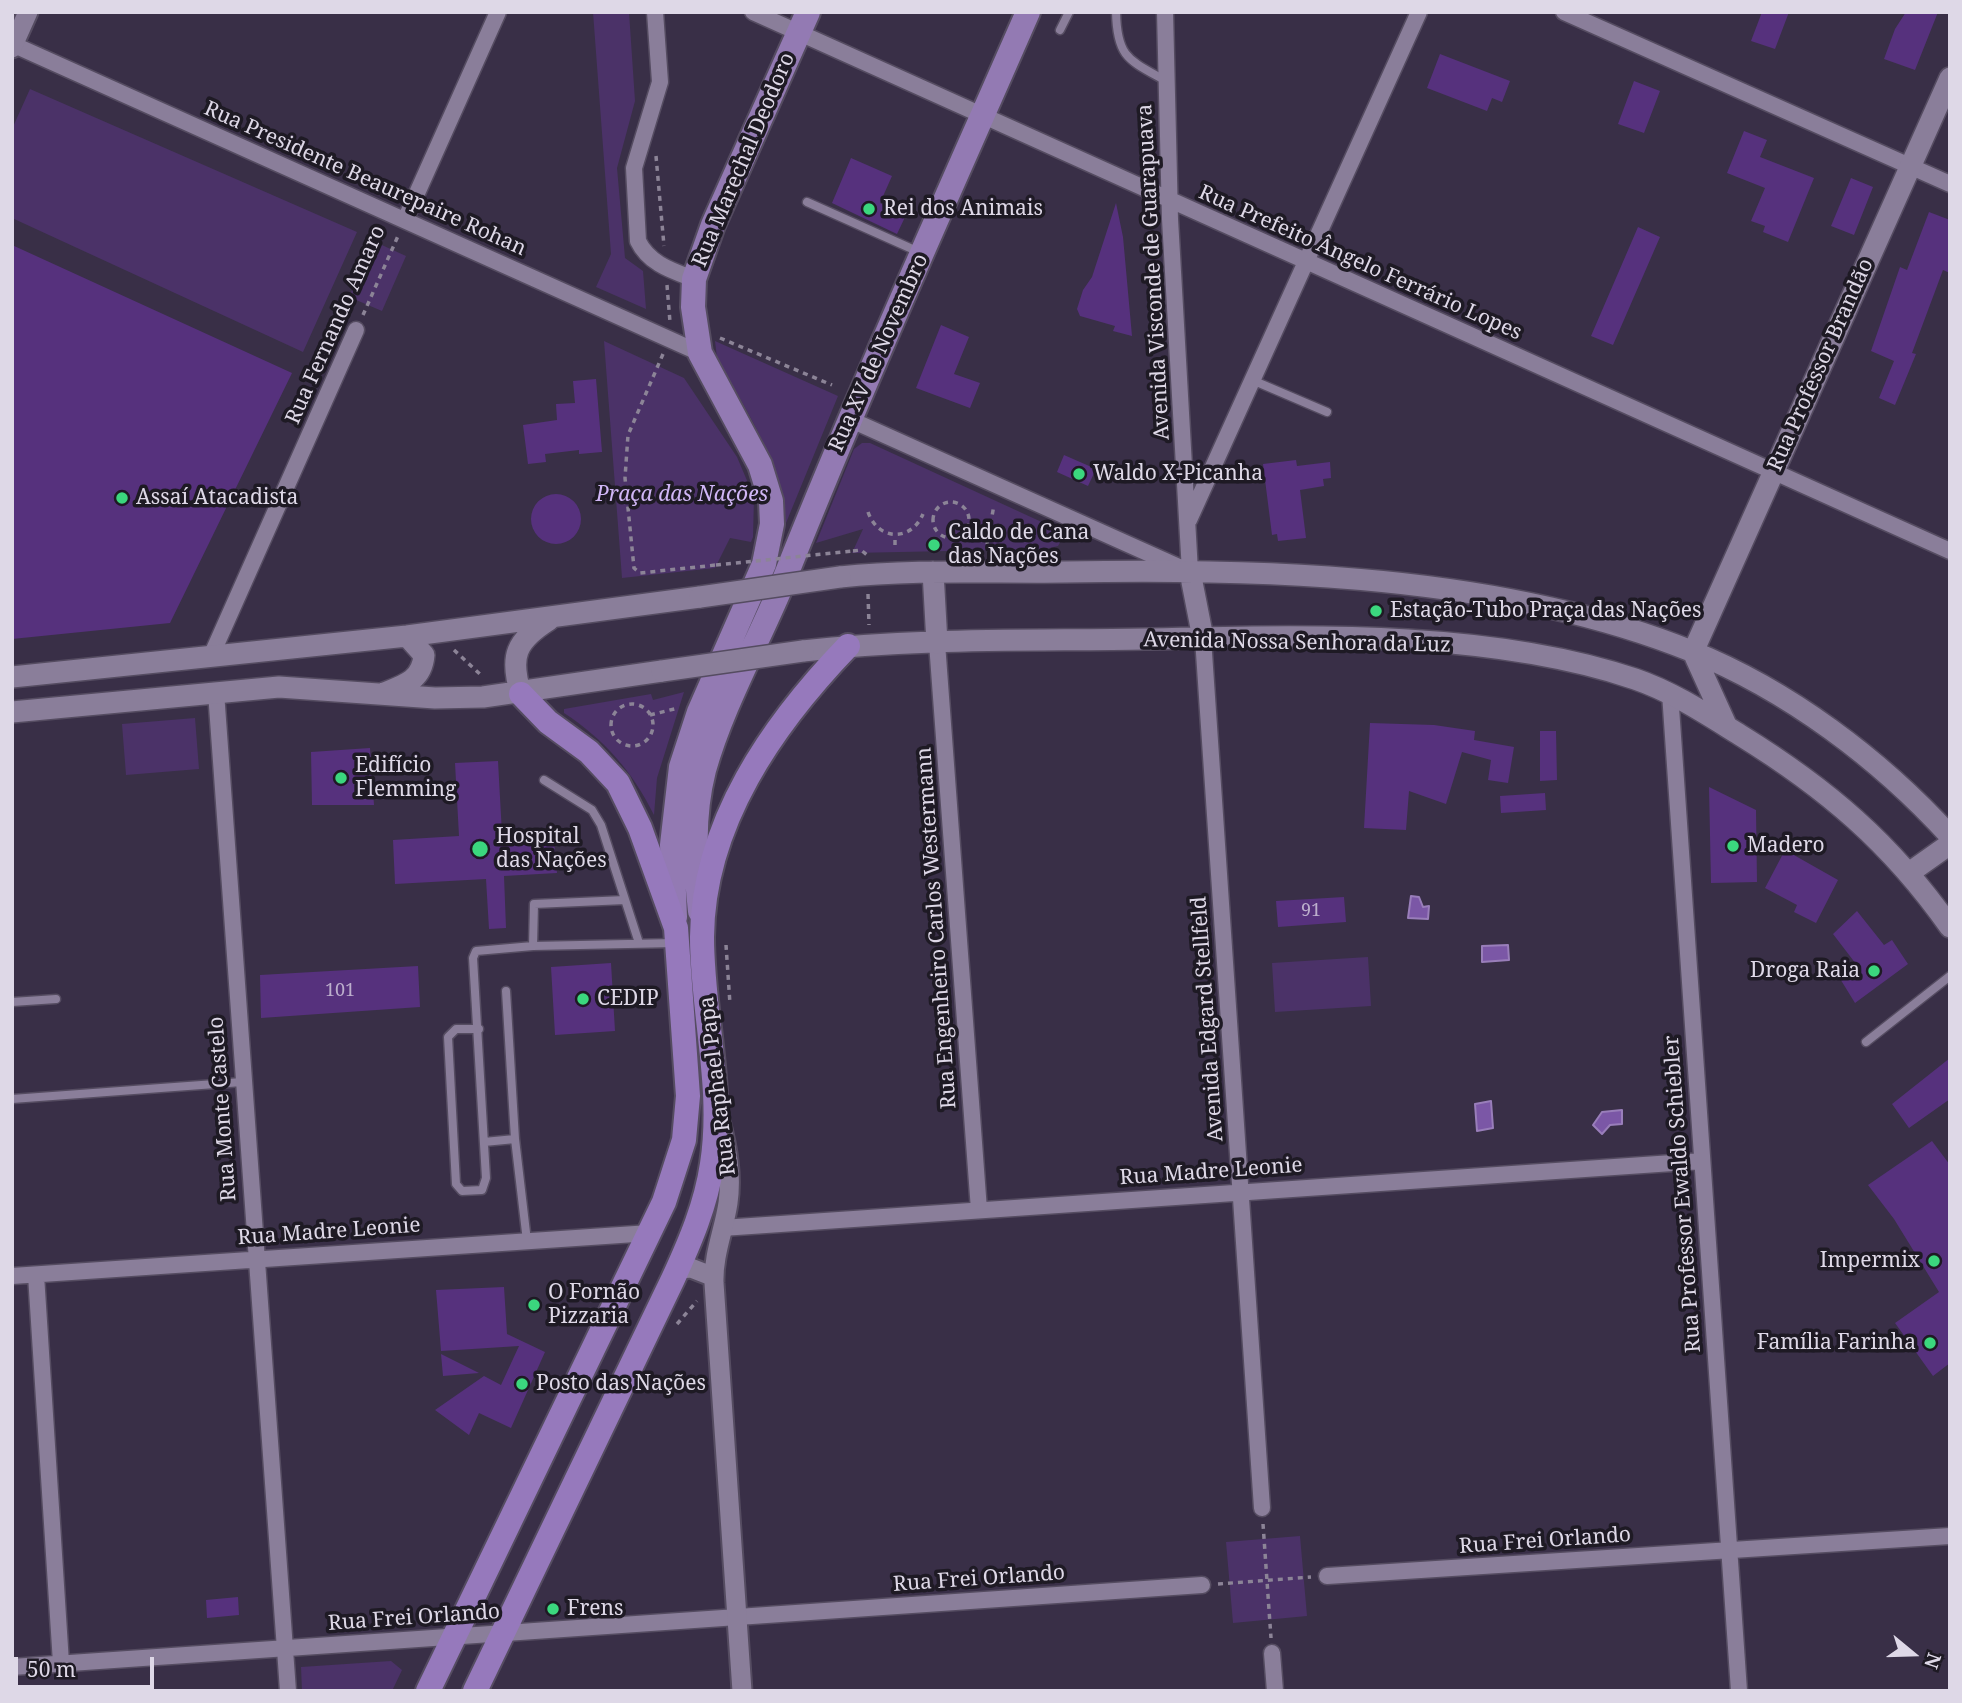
<!DOCTYPE html>
<meta charset="utf-8">
<style>
body{margin:0}
#map{position:relative;width:1962px;height:1703px;overflow:hidden;background:#392f47;font-family:"Noto Serif",serif}
canvas{display:block}
.frame{position:absolute;inset:0;border:14px solid #ded8e7;pointer-events:none}
.north{position:absolute;left:1878px;top:1619px;width:70px;height:70px;-webkit-text-stroke:5px #1e1a24;paint-order:stroke;rotate:109deg;font-size:19px;font-weight:700;line-height:28px;text-align:center;color:#ded8e7}
.north::after{content:'';display:block;margin:auto;width:24px;height:32px;background:#ded8e7;clip-path:polygon(50% 0,100% 100%,50% 72%,0 100%)}
.scale{position:absolute;left:14px;top:1657px;width:140px;height:32px;box-sizing:border-box;border:4px solid #ded8e7;border-top:0;padding-left:9px;font-size:21px;line-height:24px;white-space:nowrap;color:#ded8e7;-webkit-text-stroke:5px #1e1a24;paint-order:stroke}
</style>
<div id="map">
<canvas width="1962" height="1703"></canvas>
<div class="frame"></div>
<div class="north">N</div>
<div class="scale">50 m</div>
</div>
<script>
const context = document.querySelector('canvas').getContext('2d');
context.lineJoin = 'round';
function fill(path, color) {
  context.fillStyle = color;
  context.fill(path, 'evenodd');
}
function strokePath(path, color, width, dash) {
  context.strokeStyle = color;
  context.lineWidth = width;
  context.lineCap = dash ? 'butt' : 'round';
  context.setLineDash(dash || []);
  context.stroke(path);
}
function drawText(font, color, halo, rows, align = 'center') {
  context.font = font + ' "Noto Serif",serif';
  context.lineWidth = 7;
  context.setLineDash([]);
  context.textBaseline = 'middle';
  context.strokeStyle = halo;
  context.fillStyle = color;
  for (const [text, x, y, turn = 0] of rows) {
    context.save();
    context.translate(x, y);
    context.rotate((+turn || 0) * Math.PI / 180);
    context.textAlign = isNaN(turn) ? turn : align;
    if (halo) context.strokeText(text, 0, 0);
    context.fillText(text, 0, 0);
    context.restore();
  }
}
fill(new Path2D(`
 M593,12H629L635,101L617,168L625,258L643,271L646,309L596,287L611,254Z
 M30,89L357,232L303,352L12,218V129Z
 M373,241L406,256L382,311L349,297Z
 M604,341L684,378L737,457L754,497L753,537L751,542L730,538L715,568L622,578Z
 M715,341L838,396L786,523C782,462 746,411 717,358Z
 M862,443H870L1046,524L1058,532L1062,539L1058,546L1045,549L852,553L863,529L816,543L854,449Z
 M684,692L657,778L654,815C632,771 605,740 564,713V709L651,694L653,700Z
 M195,718L199,769L126,775L122,724Z
 M1368,957L1371,1006L1275,1012L1272,963Z
 M1300,1536L1307,1616L1233,1623L1226,1542Z
 M391,1661L402,1670L392,1691H302L301,1667Z`), '#4b3268');
const water = new Path2D(`
 M1411,896L1419,897L1423,907L1429,906L1428,919L1408,918Z
 M1508,945L1509,960L1482,962V946Z
 M1491,1101L1493,1128L1477,1131L1475,1104Z
 M1622,1110V1124L1610,1125L1602,1134L1593,1125L1602,1112Z`);
fill(water, '#7b57a6');
strokePath(water, '#997eba', 2);
fill(new Path2D(`
 M1762,12H1789L1775,49L1751,41Z
 M1906,12H1938L1915,70L1884,59L1895,29Z
 M1440,54L1510,81L1502,102L1492,98L1487,111L1427,88Z
 M1634,81L1660,91L1644,133L1618,124Z
 M1744,131L1767,140L1760,157L1814,178L1788,242L1763,232L1765,226L1751,221L1765,188L1727,173Z
 M851,158L892,176L880,203L906,215L897,234L832,203Z
 M1851,178L1873,187L1854,235L1831,226Z
 M1116,203L1123,237L1132,336L1113,331L1115,326L1080,316L1077,309L1083,290L1092,277Z
 M1929,212L1950,220V273L1943,270L1912,353L1916,354L1895,405L1879,398L1894,361L1871,351L1900,267L1907,270Z
 M1638,227L1660,237L1613,345L1591,336Z
 M12,245L292,373L170,623L12,639Z
 M941,325L969,337L954,374L980,383L970,408L916,388Z
 M596,379L602,452L579,454V450L545,454L546,462L528,464L523,425L557,420L556,404L575,403L573,381Z
 M1064,455L1096,469L1088,486L1057,472Z
 M1296,460L1297,466L1330,462L1331,478L1323,479L1324,486L1300,490L1306,538L1278,541L1277,534L1272,535L1263,464Z
 M531 519a25 25 0 1 1 50 0a25 25 0 1 1-50 0Z
 M1370,723L1434,725L1475,731L1474,740L1514,747L1508,783L1488,780L1491,760L1462,752L1446,804L1409,791L1406,830L1364,828Z
 M1540,731H1556L1557,780L1540,781Z
 M370,748L374,805H312L311,752Z
 M498,761L502,834L553,831L557,873L504,876L506,928L489,929L486,879L395,884L393,840L459,836L455,763Z
 M1709,787L1756,810L1757,882L1711,883Z
 M1545,793L1546,810L1501,813L1500,796Z
 M1785,850L1838,880L1816,923L1794,912L1797,905L1765,888Z
 M1344,897L1346,922L1278,927L1276,901Z
 M1857,911L1884,945L1892,940L1908,964L1855,1003L1839,977L1856,964L1833,934Z
 M611,963L615,1031L555,1035L551,967Z
 M418,966L420,1007L261,1018L260,975Z
 M1950,1058V1099L1909,1128L1892,1104Z
 M1932,1141L1950,1165V1363L1933,1376L1895,1323L1939,1292L1894,1219L1868,1185Z
 M504,1287L507,1334L545,1352L511,1428L479,1413L469,1435L435,1410L484,1376L501,1385L519,1346L441,1351L436,1290Z
 M441,1354L479,1373L443,1376Z
 M238,1597L239,1615L207,1618L206,1600Z`), '#56317d');
const service = new Path2D(`
 M1116,12C1117,58 1129,60 1166,81
 M1060,30L1069,12
 M807,202L919,252
 M1252,380L1327,412
 M544,780L592,810L601,825L639,943
 M533,946L534,904L625,900
 M12,1002L56,999
 M479,1029H456L448,1037L456,1184L462,1191L482,1190L486,1178L473,958L476,951L533,946L675,943
 M1866,1042L1950,976
 M12,1099L242,1082
 M515,1139L527,1241
 M484,1142L515,1139L506,991`);
const minor = new Path2D(`
 M655,12L660,82L634,168L638,241C649,264 673,271 694,279
 M753,12L1950,551
 M1564,12L1950,184
 M12,44L700,353
 M405,220L498,12
 M849,419L1190,572L1170,219L1165,12
 M1189,520L1419,12
 M1203,638L1262,1508
 M937,643L979,1210
 M212,654L356,330
 M216,692L288,1691
 M1670,693L1739,1691
 M722,1228L1702,1161
 M36,1275L61,1663
 M12,1276L650,1233
 M1327,1576L1950,1536
 M1272,1653L1275,1691
 M12,1667L1202,1585`);
const tertiary = new Path2D(`
 M12,48L28,12
 M720,1121C727,1148 732,1175 728,1203C724,1230 713,1255 714,1283L742,1691
 M673,1279L680,1269L691,1268L714,1277`);
const secondary = new Path2D(`
 M933,572L937,643
 M1190,572L1203,638
 M840,577C915,569 990,573 1065,572C1265,568 1503,575 1691,651C1788,690 1880,759 1950,836
 M803,651C916,638 1032,641 1146,639C1301,636 1487,629 1635,679C1673,692 1706,714 1740,735C1826,788 1891,843 1950,927
 M1693,652L1950,78
 M1693,652L1727,727
 M12,677L407,636L700,597
 M384,693C405,685 422,680 424,655L407,636
 M521,694C509,656 516,641 549,620
 M12,712L279,687L435,698L483,697L662,671
 M1909,873L1950,844`);
const primary = new Path2D(`
 M700,911C695,863 692,817 704,770C723,703 760,639 786,575C862,385 946,199 1028,12
 M675,917L672,845L681,767L699,712L764,564L772,524L771,501L760,465L700,353L693,307L694,279L713,225L808,12`);
const trunk = new Path2D(`
 M428,1691L664,1202L684,1140L688,1096L676,928L640,828L618,783L589,752L548,722L521,694
 M475,1691L673,1279C690,1242 706,1205 712,1164C724,1088 702,1013 702,937C703,823 773,724 848,646`);
strokePath(service, '#554c61', 11);
strokePath(minor, '#554c61', 19);
strokePath(tertiary, '#554c61', 23);
strokePath(secondary, '#554c61', 24);
strokePath(primary, '#554c61', 28);
strokePath(trunk, '#554c61', 28);
strokePath(new Path2D(`
 M656,156L664,246
 M667,285L670,322
 M363,315L398,236
 M720,338L832,385
 M663,354L628,435L625,478L634,568L640,573L716,565
 M933 520a18 18 0 1 1 36 0a18 18 0 1 1-36 0Z
 M868,512C878,541 911,542 923,514
 M987,544L994,505
 M895,545V536
 M853,551L861,550L867,555
 M868,594L869,625
 M454,650L482,676
 M611 725a21 21 0 1 1 42 0a21 21 0 1 1-42 0Z
 M650,715L678,708
 M726,945L730,1004
 M677,1324L697,1301
 M1263,1524L1271,1638
 M1218,1584L1311,1577`), '#8c8497', 3.5, [5, 5]);
strokePath(service, '#8a7e9a', 8);
strokePath(minor, '#8a7e9a', 16);
strokePath(tertiary, '#8a7e9a', 19);
strokePath(secondary, '#8a7e9a', 21);
strokePath(primary, '#937ab3', 24);
strokePath(trunk, '#9679bc', 24);
const secondaryBridge = new Path2D(`
 M700,597L840,577
 M662,671L803,651`);
strokePath(secondaryBridge, '#554c61', 24, []);
strokePath(new Path2D(`
 M716,565L853,551`), '#8c8497', 3.5, [5, 5]);
strokePath(secondaryBridge, '#8a7e9a', 21);
for (const [x, y, r, color] of [
 [869,209,7,"#3bd77e"],
 [1079,474,7,"#3bd77e"],
 [122,498,7,"#3bd77e"],
 [934,545,7,"#3bd77e"],
 [1376,611,7,"#3bd77e"],
 [341,778,7,"#3bd77e"],
 [1733,846,7,"#3bd77e"],
 [480,849,9,"#3bd77e"],
 [1874,971,7,"#3bd77e"],
 [583,999,7,"#3bd77e"],
 [1934,1261,7,"#3bd77e"],
 [534,1305,7,"#3bd77e"],
 [1930,1343,7,"#3bd77e"],
 [522,1384,7,"#3bd77e"],
 [553,1609,7,"#3bd77e"]
]) {
  const dot = new Path2D();
  dot.arc(x, y, r, 0, 2 * Math.PI);
  context.fillStyle = color;
  context.fill(dot);
  strokePath(dot, '#1e1a24', 2.5);
}
drawText('18px', '#bcaecc', null, [
 ["91",1311,911],
 ["101",340,991]
]);
drawText('21px', '#ded8e7', '#1e1a24', [
 ["Rua Marechal Deodoro",744,160,-67],
 ["Rua Presidente Beaurepaire Rohan",365,179,24],
 ["Rua Prefeito Ângelo Ferrário Lopes",1360,263,24],
 ["Avenida Visconde de Guarapuava",1154,272,-93],
 ["Rua Fernando Amaro",336,325,-66],
 ["Rua XV de Novembro",879,353,-66],
 ["Rua Professor Brandão",1821,365,-66],
 ["Avenida Nossa Senhora da Luz",1297,643,1],
 ["Rua Engenheiro Carlos Westermann",937,928,-94],
 ["Avenida Edgard Stellfeld",1208,1019,-94],
 ["Rua Raphael Papa",718,1086,-97],
 ["Rua Monte Castelo",223,1109,-94],
 ["Rua Madre Leonie",1211,1172,-4],
 ["Rua Professor Ewaldo Schiebler",1683,1194,-94],
 ["Rua Madre Leonie",329,1232,-4],
 ["Rua Frei Orlando",1545,1541,-4],
 ["Rua Frei Orlando",979,1579,-4],
 ["Rua Frei Orlando",414,1618,-4]
]);
drawText('21px', '#ded8e7', '#1e1a24', [
 ["Rei dos Animais",883,209],
 ["Waldo X-Picanha",1093,474],
 ["Assaí Atacadista",136,498],
 ["Caldo de Cana",948,533],
 ["das Nações",948,557],
 ["Estação-Tubo Praça das Nações",1390,611],
 ["Edifício",355,766],
 ["Flemming",355,790],
 ["Hospital",496,837],
 ["das Nações",496,861],
 ["Madero",1747,846],
 ["Droga Raia",1860,971,"right"],
 ["CEDIP",597,999],
 ["Impermix",1920,1261,"right"],
 ["O Fornão",548,1293],
 ["Pizzaria",548,1317],
 ["Família Farinha",1916,1343,"right"],
 ["Posto das Nações",536,1384],
 ["Frens",567,1609]
], 'left');
drawText('italic 21px', '#d0b6f6', '#1e1a24', [
 ["Praça das Nações",682,495]
]);
</script>
